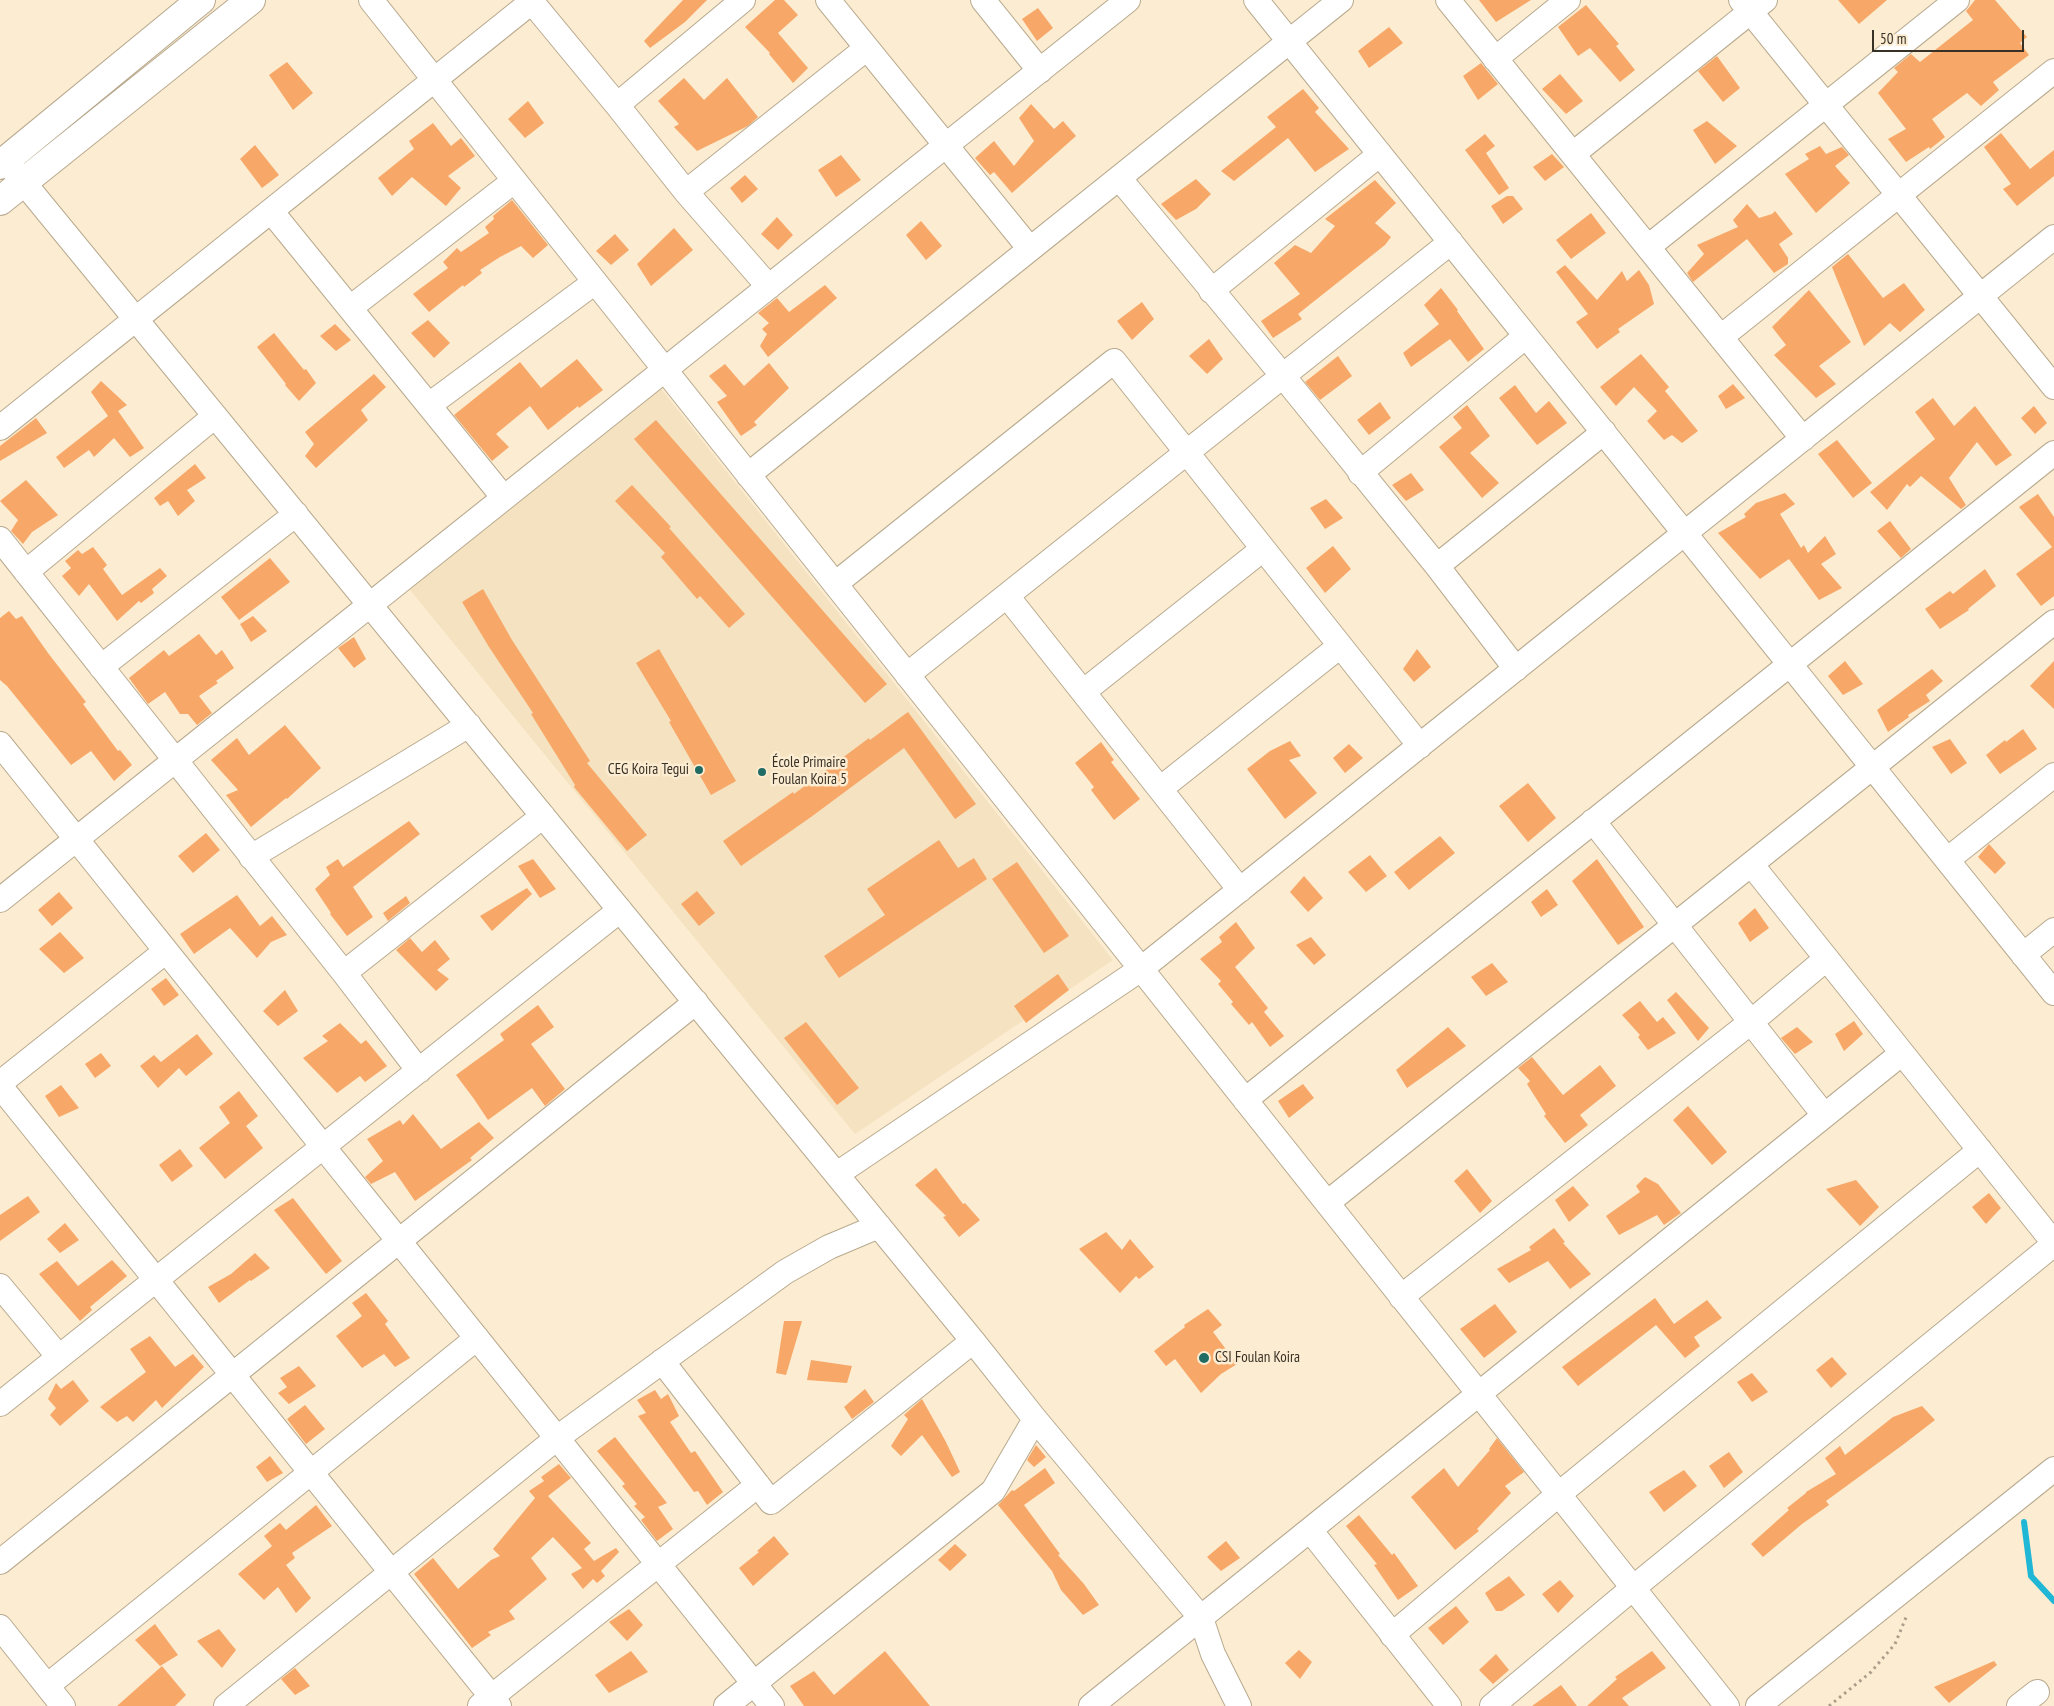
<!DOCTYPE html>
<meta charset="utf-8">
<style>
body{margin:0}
#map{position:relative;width:2054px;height:1706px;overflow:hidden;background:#fcecd1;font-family:"PT Sans Narrow",sans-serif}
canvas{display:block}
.scale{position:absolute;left:1872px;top:30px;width:152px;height:22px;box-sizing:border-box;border:2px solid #373126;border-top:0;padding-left:6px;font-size:15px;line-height:18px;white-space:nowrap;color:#373126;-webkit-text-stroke:4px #fcecd1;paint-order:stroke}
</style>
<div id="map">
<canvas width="2054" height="1706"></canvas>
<div class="scale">50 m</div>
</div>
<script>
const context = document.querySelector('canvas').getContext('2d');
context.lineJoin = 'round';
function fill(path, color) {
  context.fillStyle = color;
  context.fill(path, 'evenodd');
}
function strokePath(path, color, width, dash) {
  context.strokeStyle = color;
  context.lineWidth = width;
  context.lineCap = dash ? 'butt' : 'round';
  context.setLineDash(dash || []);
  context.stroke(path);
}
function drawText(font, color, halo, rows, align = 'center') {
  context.font = font + ' "PT Sans Narrow",sans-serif';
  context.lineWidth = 5;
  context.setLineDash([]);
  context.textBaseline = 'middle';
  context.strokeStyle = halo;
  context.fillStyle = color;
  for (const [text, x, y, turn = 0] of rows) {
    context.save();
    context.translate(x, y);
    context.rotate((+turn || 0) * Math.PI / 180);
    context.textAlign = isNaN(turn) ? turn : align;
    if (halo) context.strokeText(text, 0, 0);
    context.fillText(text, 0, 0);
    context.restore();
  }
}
fill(new Path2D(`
 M659,386L1113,960L855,1134L406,585Z`), '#f5e2c0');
strokePath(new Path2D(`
 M2024,1522L2031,1576L2054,1601`), '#1fb7d5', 6);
fill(new Path2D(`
 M683,0H707L685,22L650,48L644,41Z
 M775,0H784L798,15L778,33L808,68L793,83L769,54L770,53L745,27Z
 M1479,0H1531L1496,22Z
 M1838,0H1887L1859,24Z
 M1975,0H1995L2027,37L2020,43L2029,55L1993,82L1999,90L1981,106L1967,93L1932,119L1945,137L1930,149L1929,147L1906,162L1888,139L1906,129L1878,93L1898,72L1894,68L1911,54L1920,62L1973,20L1966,11Z
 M1586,5L1619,44L1616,46L1635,70L1620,82L1590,48L1578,56L1558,27Z
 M1038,8L1053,28L1037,41L1022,19Z
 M1389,27L1403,43L1369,68L1358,51Z
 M1717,56L1740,88L1723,102L1698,71Z
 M287,62L313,93L293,110L269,75Z
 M1481,63L1498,84L1478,100L1463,76Z
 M1560,74L1583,101L1566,114L1542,89Z
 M684,78L704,100L727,78L758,117L748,126L697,151L674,127L679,124L658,101Z
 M1303,89L1319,108L1315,112L1349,149L1315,172L1288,138L1234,181L1221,171L1276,127L1267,117Z
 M528,101L544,123L525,138L508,119Z
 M1031,104L1054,129L1063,121L1076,136L1012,193L994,172L990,175L975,158L994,141L1014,166L1034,141L1019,118Z
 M1707,121L1737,146L1715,164L1693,130Z
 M433,123L451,146L461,138L475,156L448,176L461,188L446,206L412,177L392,196L378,178L414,149L409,141Z
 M2001,133L2030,169L2054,150V176L2017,206L2003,189L2011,184L1984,147Z
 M1485,134L1495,146L1486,153L1509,188L1499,195L1465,150Z
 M255,145L279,175L262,188L240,159Z
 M1820,146L1826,154L1842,147L1849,155L1835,166L1850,183L1816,213L1785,174L1809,159L1805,154Z
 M1552,154L1564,167L1545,181L1533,167Z
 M841,155L861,180L836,197L818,170Z
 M745,175L758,189L742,203L730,188Z
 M1196,179L1211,194L1196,209L1176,220L1161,204Z
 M1375,180L1396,203L1375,223L1391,237L1385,245L1298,314L1302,319L1273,338L1261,321L1300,294L1274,263L1295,245L1311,253L1335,226L1325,219Z
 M1507,196H1513L1523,209L1503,224L1491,206Z
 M512,200L548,245L533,258L521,246L500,257L480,270L482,273L464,287L463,285L429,312L413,294L448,268L443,262L457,248L461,252L489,233L485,227L494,219L493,216Z
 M1747,204L1759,218L1772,214L1775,211L1793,234L1779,244L1788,258V264L1774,273L1747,239L1693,282L1687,273L1704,254L1697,245L1738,227L1733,220Z
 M1591,213L1606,233L1571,259L1556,240Z
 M777,217L793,235L778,250L761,234Z
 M921,221L942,246L926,260L906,235Z
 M674,228L693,250L651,286L637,264Z
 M615,234L629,250L611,265L596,251Z
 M1848,254L1883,298L1904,283L1925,310L1900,332L1890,323L1864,346L1832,267Z
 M1565,265L1597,300L1622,271L1627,281L1639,270L1649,285L1654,304L1618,329L1620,332L1597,349L1576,322L1588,314L1556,272Z
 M825,285L837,298L768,357L760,346L767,334L762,329L769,323L758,313L777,298L789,312Z
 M1441,288L1458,310L1457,311L1484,349L1468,362L1450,339L1411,367L1403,353L1439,324L1424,305Z
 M1809,290L1851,342L1819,366L1836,384L1816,398L1774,355L1786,345L1772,327Z
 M1142,302L1154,319L1132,340L1117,321Z
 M428,320L450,343L434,358L411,333Z
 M335,324L351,340L336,351L320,336Z
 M274,333L304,370L306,369L316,383L299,401L285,385L286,384L257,347Z
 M1209,339L1223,359L1207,374L1189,356Z
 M1641,354L1669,387L1665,391L1698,431L1682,443L1672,435L1664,440L1647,421L1657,411L1634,387L1616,406L1600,387Z
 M1338,356L1352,376L1320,400L1305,382Z
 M577,359L603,390L579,408L578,406L548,430L530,406L496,434L509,447L492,461L454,415L520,362L541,388Z
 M769,363L789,388L754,422L757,425L741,436L717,402L727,396L709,376L725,364L744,386Z
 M374,374L386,387L361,410L368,420L316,468L305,456L314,444L305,432Z
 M101,381L127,405L118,411L144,448L130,457L114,438L94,457L89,450L64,468L56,457L108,416L91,392Z
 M1733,384L1745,398L1726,409L1718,396Z
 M1515,385L1536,413L1549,401L1567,423L1537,445L1499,398Z
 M1933,398L1954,426L1975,406L2012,455L1996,466L1977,442L1949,478L1966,505L1961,509L1921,476L1910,487L1907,484L1887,510L1870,492L1935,439L1915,412Z
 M1380,402L1391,418L1369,435L1357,420Z
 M1467,405L1490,436L1470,453L1499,483L1482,498L1439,447L1462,428L1453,417Z
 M2034,406L2047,423L2035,434L2021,418Z
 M36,418L47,433L0,461V446Z
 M656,420L887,684L865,703L634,439Z
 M1837,440L1872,483L1853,498L1818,454Z
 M195,464L206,478L187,490L195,501L178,516L168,501L160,506L154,498Z
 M1411,473L1424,490L1406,501L1392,485Z
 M26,480L58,515L32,532L23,544L11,531L18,520L0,501Z
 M632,485L671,527L669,528L745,614L729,628L700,596L697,599L661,557L665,553L615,501Z
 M1785,493L1795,504L1780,514L1801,548L1804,545L1808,553L1825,536L1836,554L1821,564L1842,588L1819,600L1789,559L1760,579L1718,533L1746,517L1744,514L1756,503Z
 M2038,494L2054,517V596L2041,606L2016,574L2052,547L2019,507Z
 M1326,499L1343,518L1325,529L1310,508Z
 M1890,521L1911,549L1901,558L1877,531Z
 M1333,546L1351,569L1325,593L1306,568Z
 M93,547L107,565L103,569L122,595L160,568L167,576L152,589L154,593L141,603L139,601L117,621L89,584L79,596L62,576L71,568L65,561L78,550L82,554Z
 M270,558L290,582L239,620L221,597Z
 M1985,569L1996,586L1968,609L1969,610L1940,629L1925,609L1950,591L1953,594Z
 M483,589L512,640L590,761L587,763L647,835L627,851L574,787L575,785L531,714L533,713L489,647L462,602Z
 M9,611L16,619L22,616L48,653L86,702L83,704L118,751L120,750L132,765L114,781L91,751L71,765L7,686L0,680V618Z
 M253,616L267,631L251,642L240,624Z
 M199,634L216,655L222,650L234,668L216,681L218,683L199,696L212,713L197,725L188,714H180L165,692L148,704L129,678L164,650L169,656Z
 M354,637L366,659L354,668L338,648Z
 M659,649L736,781L711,795L669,722L671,721L636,663Z
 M1417,649L1431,667L1414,682L1403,669Z
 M1845,661L1863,684L1843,695L1828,676Z
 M2054,661V709L2030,686Z
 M1932,669L1943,681L1926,695L1930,701L1908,715L1909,717L1888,732L1877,710Z
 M908,712L976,804L955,819L904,748L811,817L741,866L723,841L793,792L794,794L869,738L870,740Z
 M285,725L321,768L287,799L286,798L251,827L226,795L238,790L211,760L237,738L249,755Z
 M2023,729L2037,749L2000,774L1986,755L2005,740L2006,742Z
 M1950,739L1967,763L1951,774L1932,747Z
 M1290,741L1301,756L1289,760L1317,793L1285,819L1247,769L1270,751Z
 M1101,742L1114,760L1111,762L1140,799L1114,820L1091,790L1094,787L1075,763Z
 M1349,744L1363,758L1345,773L1333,758Z
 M1528,783L1556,818L1528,842L1499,806Z
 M409,821L420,834L353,887L373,917L347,936L330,914L331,913L315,889L330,875L326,867L338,859L343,867Z
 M206,833L220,850L193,873L178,856Z
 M1440,836L1455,853L1409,890L1394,872Z
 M939,840L958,868L974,858L987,879L839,978L824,956L885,915L867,889Z
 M1989,844L2006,863L1995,874L1978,857Z
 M1370,855L1387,876L1366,892L1348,872Z
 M533,859L556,889L540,898L518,866Z
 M1597,859L1644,927L1618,945L1572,881Z
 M1017,862L1069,936L1044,953L992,879Z
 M1304,876L1323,898L1308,912L1290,892Z
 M527,888L532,894L492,931L480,916Z
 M1547,889L1558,905L1541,917L1531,902Z
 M697,891L715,913L699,926L681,904Z
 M59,892L73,908L52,926L38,910Z
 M237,895L260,926L272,916L287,935L271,942L257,958L230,928L194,954L180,934Z
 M406,896L410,903L388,921L383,913Z
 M1755,908L1769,928L1750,942L1738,923Z
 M1236,922L1255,948L1235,967L1268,1008L1264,1012L1284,1036L1270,1047L1252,1022L1249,1025L1231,1004L1233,1002L1218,984L1221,981L1200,959L1222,942L1219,937Z
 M60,932L84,958L64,973L39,949Z
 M1311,937L1326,955L1314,965L1296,945Z
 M410,938L422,952L435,940L450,959L437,970L449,979L436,991L396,950Z
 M1492,963L1508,982L1486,996L1471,977Z
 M1058,974L1069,990L1026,1023L1014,1006Z
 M166,978L179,995L164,1006L151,989Z
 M285,990L298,1011L278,1026L263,1011Z
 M1676,992L1709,1028L1698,1041L1667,1000Z
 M1640,1001L1657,1022L1663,1017L1676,1033L1648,1050L1638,1037L1640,1035L1622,1015Z
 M538,1005L554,1027L531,1044L565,1089L545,1106L532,1088L488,1120L474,1099L456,1075L504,1040L500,1034Z
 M1854,1021L1863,1034L1844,1051L1835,1034Z
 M806,1022L859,1088L837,1105L784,1038Z
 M340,1023L361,1044L366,1040L387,1066L365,1082L360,1076L337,1093L303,1058L328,1041L322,1036Z
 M1448,1027L1466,1046L1407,1088L1396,1070Z
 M1797,1027L1813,1042L1795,1054L1781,1038Z
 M197,1034L213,1054L186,1076L179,1068L158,1088L140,1066L154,1055L161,1062Z
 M101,1053L111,1066L95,1078L85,1064Z
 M1532,1057L1563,1095L1600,1065L1616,1086L1580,1115L1588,1125L1565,1143L1544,1116L1546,1114L1527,1084L1530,1081L1518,1068Z
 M1303,1084L1314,1098L1289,1118L1278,1101Z
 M61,1085L79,1108L59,1117L45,1096Z
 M239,1091L258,1116L246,1126L263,1148L225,1179L199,1148L230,1123L219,1107Z
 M1688,1106L1727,1152L1712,1165L1673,1120Z
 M413,1114L441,1149L479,1122L494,1138L470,1158L472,1160L415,1201L395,1172L371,1184L365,1177L383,1161L367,1139L400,1120L403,1125Z
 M180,1149L193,1166L172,1182L159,1165Z
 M936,1168L963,1204L965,1203L980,1220L959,1237L943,1217L946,1216L915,1185Z
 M1467,1169L1492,1201L1480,1213L1454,1181Z
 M1645,1177L1658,1184L1681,1213L1664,1225L1657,1215L1619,1235L1606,1216L1640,1192L1636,1186Z
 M1856,1180L1879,1207L1860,1226L1826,1189Z
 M1573,1186L1589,1205L1569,1222L1555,1200Z
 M1989,1193L2001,1208L1986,1224L1972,1207Z
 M28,1196L40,1212L0,1241V1215Z
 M293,1198L342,1261L326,1274L274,1210Z
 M65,1223L79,1240L60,1253L47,1239Z
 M1554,1228L1565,1242L1563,1243L1591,1274L1570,1289L1548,1261L1509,1283L1497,1269L1531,1250L1529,1247Z
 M1106,1232L1122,1250L1130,1239L1154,1267L1139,1279L1136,1276L1120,1293L1079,1249Z
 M255,1253L270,1268L251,1281L250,1280L219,1303L208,1287L231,1274Z
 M112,1260L127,1276L90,1307L92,1310L80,1321L39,1274L57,1261L78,1286Z
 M366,1293L388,1321L385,1324L410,1358L395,1367L384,1354L362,1368L336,1336L362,1316L352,1303Z
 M1655,1298L1674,1324L1707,1300L1722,1318L1694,1337L1700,1346L1685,1358L1656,1325L1578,1386L1562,1367Z
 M1495,1304L1517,1332L1484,1358L1460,1329Z
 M1208,1309L1222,1325L1213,1332L1237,1364L1221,1374L1201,1393L1175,1359L1166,1366L1154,1351L1185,1327L1184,1325Z
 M784,1321H802L786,1375L776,1373Z
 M150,1336L175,1367L193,1354L204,1367L162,1408L156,1400L133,1422L127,1416L117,1422L100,1407L146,1372L130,1349Z
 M1832,1357L1847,1374L1831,1388L1816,1370Z
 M811,1360L852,1366L847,1383L807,1380Z
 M299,1366L316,1386L289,1404L278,1393L287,1387L280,1378Z
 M1752,1373L1768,1392L1752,1402L1737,1382Z
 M73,1380L89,1401L60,1426L50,1415L56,1408L48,1399L56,1383L61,1389Z
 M865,1389L874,1402L852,1419L844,1407Z
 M655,1390L661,1399L668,1394L679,1416L670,1422L691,1453L695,1451L723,1492L707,1505L698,1491L694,1492L638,1416L646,1413L637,1400Z
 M922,1399L946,1442L960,1472L952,1477L922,1435L901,1456L891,1446L908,1419L904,1415Z
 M305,1405L325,1429L306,1444L287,1419Z
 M1922,1406L1935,1420L1904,1444L1826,1501L1829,1505L1802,1524L1763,1557L1751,1544L1789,1510L1787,1508L1806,1493V1492L1836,1474L1825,1458L1840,1446L1845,1455L1893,1417Z
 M615,1437L667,1503L658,1507L673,1529L657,1541L641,1520L645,1517L634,1506L637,1504L622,1486L625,1484L597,1451Z
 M1497,1438L1524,1472L1505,1486L1511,1493L1477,1529L1479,1531L1455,1550L1411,1497L1444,1468L1458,1487L1490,1450L1489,1449Z
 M1036,1445L1046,1457L1034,1467L1027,1460Z
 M1729,1452L1743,1472L1724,1488L1709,1466Z
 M270,1456L283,1473L267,1482L256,1467Z
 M559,1464L571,1478L548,1496L591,1543L584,1549L594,1561L616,1548L619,1552L601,1571L605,1576L597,1583L593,1579L583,1589L571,1574L582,1568L553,1537L531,1558L547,1579L509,1611L515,1619L488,1632L491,1635L472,1648L414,1574L433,1558L458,1589L491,1560L500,1556L493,1549L535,1498L529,1491L544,1481L541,1477Z
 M1045,1468L1055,1483L1024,1505L1060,1554L1058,1555L1084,1584L1099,1605L1083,1615L1061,1590L1052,1571L998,1505L1012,1490L1014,1491Z
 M1684,1470L1697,1486L1664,1512L1649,1492Z
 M316,1505L332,1526L292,1553L295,1558L286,1565L311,1598L296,1613L278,1587L264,1600L238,1574L272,1546L264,1536L280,1523L286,1530Z
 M1359,1515L1392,1555L1394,1553L1418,1586L1398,1600L1374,1565L1377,1564L1346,1526Z
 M774,1536L789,1554L753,1586L739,1568L759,1552L757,1551Z
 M1226,1541L1240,1558L1221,1571L1207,1557Z
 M955,1544L967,1555L950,1571L938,1560Z
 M1509,1576L1525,1595L1502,1611H1496L1485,1593Z
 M1560,1580L1574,1596L1558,1613L1542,1594Z
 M1456,1606L1469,1622L1443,1645L1428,1628Z
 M629,1609L643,1625L627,1641L609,1622Z
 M155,1624L178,1655L160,1666L135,1640Z
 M219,1629L236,1650L222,1668L197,1641Z
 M1299,1650L1312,1662L1300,1679L1285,1663Z
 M631,1651L648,1672L609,1693L595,1675Z
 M885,1651L930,1706H804L790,1686L814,1671L834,1695Z
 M1652,1651L1666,1668L1622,1698L1629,1706H1587L1617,1679L1615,1677Z
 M1496,1654L1509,1670L1493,1684L1479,1670Z
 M1994,1661L1997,1665L1949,1703L1934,1687Z
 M162,1666L186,1695L175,1706H117Z
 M295,1668L310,1686L295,1695L281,1679Z
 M1561,1685L1577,1706H1532Z`), '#f7a868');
const street = new Path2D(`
 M371,0L1727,1706
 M828,0L1030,249
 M983,0L1040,71
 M1256,0L2054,993
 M1448,0L1803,439
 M1741,0L2054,387
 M532,2L617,105L686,192L769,287
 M1495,59L1568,0
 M617,105L743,0
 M1573,154L1765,0
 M11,167L973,1341L1035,1419L1201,1618L1213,1654L1239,1706
 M1119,178L1283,376L1437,566L1516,669
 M686,192L867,48
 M271,211L504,498
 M1648,247L1957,0
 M1211,291L1380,154
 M350,308L514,181
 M1721,337L2054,71
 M429,405L595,282
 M0,428L534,0
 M1360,473L1526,336
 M748,475L1341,0
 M0,539L344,973L419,1071
 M1437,566L1604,432
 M26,572L215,416
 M835,584L1114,361L1420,746
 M1007,596L1240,890
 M101,667L296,514
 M907,675L1451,242
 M1083,692L1263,549
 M0,744L772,1706
 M1160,789L1340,646
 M1593,821L1824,1115
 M251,857L469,725
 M1947,860L2054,775
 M1751,864L2054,1243
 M0,900L1128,0
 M2023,955L2054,930
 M344,973L543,816
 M0,1083L166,951
 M0,1086L499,1706
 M1245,1100L2054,453
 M837,1174L1141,969L2054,237
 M1327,1203L2054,622
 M0,1286L59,1357
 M1401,1297L1751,1022L1826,959
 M662,1361L771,1502L973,1341
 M0,1404L620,910
 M1310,1530L1449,1706
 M0,1562L696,1002
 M0,1627L63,1706
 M1392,1635L1559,1494L1980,1150
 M47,1686L477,1338
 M226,1706L557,1438L785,1272L829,1247L879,1226
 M480,1706L758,1485
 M726,1706L993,1491L1035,1419
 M1091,1706L1901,1054
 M1492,1706L1633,1588L2054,1244
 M1758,1706L2054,1469
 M2019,1706L2037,1692`);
const secondary = new Path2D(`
 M0,165L201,0
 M0,201L251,0`);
strokePath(street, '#b8aa8f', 26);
strokePath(secondary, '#b8aa8f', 30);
strokePath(new Path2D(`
 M1829,1706L1871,1672L1895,1644L1907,1615`), '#aa9e8a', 3, [2.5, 4]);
strokePath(street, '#fff', 24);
strokePath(secondary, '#fff', 28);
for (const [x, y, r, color] of [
 [699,770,5,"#206b64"],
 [762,772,5,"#206b64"],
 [1204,1358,6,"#206b64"]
]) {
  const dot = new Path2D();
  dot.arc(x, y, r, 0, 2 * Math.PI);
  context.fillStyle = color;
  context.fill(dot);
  strokePath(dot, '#fcecd1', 2);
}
drawText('15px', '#373126', '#fcecd1', [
 ["École Primaire",772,763],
 ["Foulan Koira 5",772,780],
 ["CEG Koira Tegui",689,770,"right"],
 ["CSI Foulan Koira",1215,1358]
], 'left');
</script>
